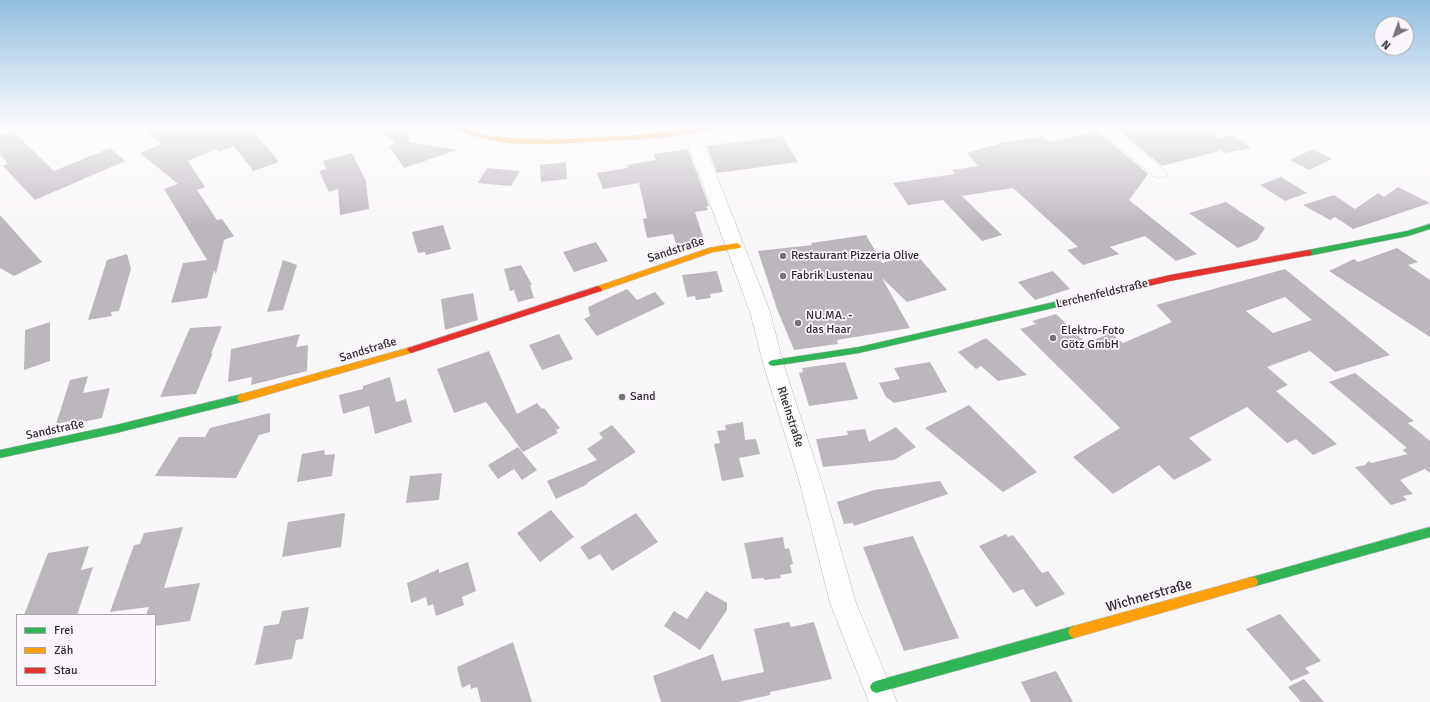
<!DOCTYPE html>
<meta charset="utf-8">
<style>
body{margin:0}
#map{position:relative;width:1430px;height:702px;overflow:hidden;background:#faf7fb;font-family:Signika,sans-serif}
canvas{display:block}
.legend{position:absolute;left:16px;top:614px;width:140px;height:72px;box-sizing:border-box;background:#fbf6fc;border:1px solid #a9a6aa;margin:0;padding:5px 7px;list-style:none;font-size:12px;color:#2f2d2f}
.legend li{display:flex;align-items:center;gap:8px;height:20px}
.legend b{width:20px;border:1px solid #a9a6aa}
.north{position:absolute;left:1374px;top:16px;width:40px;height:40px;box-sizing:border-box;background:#fbf6fc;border:1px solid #a9a6aa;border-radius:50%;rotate:221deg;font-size:11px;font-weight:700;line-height:16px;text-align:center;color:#2f2d2f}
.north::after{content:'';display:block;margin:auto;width:14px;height:18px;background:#767476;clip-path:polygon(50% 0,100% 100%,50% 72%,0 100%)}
</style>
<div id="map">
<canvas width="1430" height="702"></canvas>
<ul class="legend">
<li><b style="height:5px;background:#30b455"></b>Frei</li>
<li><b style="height:5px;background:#ff9f0a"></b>Zäh</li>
<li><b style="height:5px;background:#e5322d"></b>Stau</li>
</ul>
<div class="north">N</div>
</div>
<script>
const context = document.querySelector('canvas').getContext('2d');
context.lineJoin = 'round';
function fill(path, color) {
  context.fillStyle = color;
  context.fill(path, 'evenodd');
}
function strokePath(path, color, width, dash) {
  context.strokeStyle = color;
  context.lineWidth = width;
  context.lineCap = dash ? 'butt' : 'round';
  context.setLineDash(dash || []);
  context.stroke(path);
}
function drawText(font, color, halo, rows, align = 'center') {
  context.font = font + ' Signika,sans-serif';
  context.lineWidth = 3.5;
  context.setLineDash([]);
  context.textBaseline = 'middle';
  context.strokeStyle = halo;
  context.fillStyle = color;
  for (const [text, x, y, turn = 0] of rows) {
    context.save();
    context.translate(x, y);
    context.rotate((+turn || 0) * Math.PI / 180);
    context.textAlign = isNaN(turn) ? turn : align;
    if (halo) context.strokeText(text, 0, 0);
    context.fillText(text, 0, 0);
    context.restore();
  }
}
fill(new Path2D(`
 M142,128H251L279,162L253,171L234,146L219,152L216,149L188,161L205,187L197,190L217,220L222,219L234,236L224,240L216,274L214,270L207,298L171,303L183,263L207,260L164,189L178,184L140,153L161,144Z
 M378,128H404L410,134L409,142L457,150L404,168L389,146L396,143Z
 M1116,128H1216L1217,138L1233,134L1251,148L1225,153L1219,148V151L1162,166Z
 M12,130L54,171L110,148L125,161L35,200L3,166L8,164L0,155V135Z
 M1097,131L1148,174L1129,200L1197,254L1176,261L1145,236L1110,247L1119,254L1083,265L1067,250L1078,247L1013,188L962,196L1002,235L982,241L943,200L908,205L893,183L955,174L952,170L978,166L967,153L1001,143L1042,136L1048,142Z
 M782,136L798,162L717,173L707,146Z
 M688,149L709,206H706L708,210L695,212L704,240L676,244L673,234L647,238L643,219L647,218L639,183L603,189L597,173L628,168L627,165L656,160L654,154Z
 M1313,149L1332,159L1309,170L1290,160Z
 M352,153L366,181L369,209L340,215L338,189L329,192L319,171L326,169L323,161Z
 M566,162L567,179L541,182L540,165Z
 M487,168L520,171L511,186L478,183Z
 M1281,177L1307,193L1285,201L1260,185Z
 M1398,187L1430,203L1353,229L1335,217L1330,220L1303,205L1334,195L1355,209L1378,193L1384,197Z
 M1226,202L1265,228L1257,240L1238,248L1189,213Z
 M0,215L42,262L14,276L0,268Z
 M443,225L451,249L426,255L425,252L418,253L412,232Z
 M866,235L882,263L916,254L947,290L907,302L882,278L910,328L837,340L838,344L794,350L777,309L758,251L812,245L811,243Z
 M596,242L608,261L574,272L563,252Z
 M1397,248L1418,262L1408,265L1430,280V337L1329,271L1354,259L1358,262Z
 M127,254L131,269L119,311L111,312L112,316L88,320L107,260Z
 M283,260L297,265L283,310L267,312Z
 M521,265L532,285H530L534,298L518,302L514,290L510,291L504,269Z
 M1285,269L1390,355L1335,372L1310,351L1267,367L1288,385L1276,391L1337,444L1313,455L1296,439L1287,443L1247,407L1189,438L1212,460L1174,480L1159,465L1113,494L1073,457L1120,428L1020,329L1036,324L1032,321L1056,314L1086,343L1111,333L1123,343L1172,322L1156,305ZM1285,297L1312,320L1273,333L1246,311Z
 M717,271L723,292L710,294L711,298L696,300L695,296L687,297L682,275Z
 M1053,271L1070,289L1035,300L1018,282Z
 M627,289L637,300L655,292L665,304L597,336L584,319L590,316L588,307Z
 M473,293L478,320L445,330L441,299Z
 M50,322V361L24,370L25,330Z
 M222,326L211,354L213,353L196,394L160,397L190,328Z
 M300,334L296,347L308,345L307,371L251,385L252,377L228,382L231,349Z
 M559,334L573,359L542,370L529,345Z
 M986,338L1027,375L998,381L981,366L976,369L958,352Z
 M489,351L517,414L537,403L542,409L544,408L560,428L556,430L558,433L523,452L486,402L454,413L437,369Z
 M845,362L858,399L809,406L799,373L803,372L802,368Z
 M930,362L947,392L894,403L886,397L879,383L900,379L894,368Z
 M1355,373L1414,421L1408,423L1430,441V473L1425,469L1400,480L1413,494L1403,496L1407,500L1391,505L1355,467L1365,465L1369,461L1371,463L1408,454L1402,450L1407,448L1329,382Z
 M88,376L83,393L110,388L102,418L68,425L70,421L56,424L70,380Z
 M390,377L396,402L406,399L412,422L375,434L369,406L343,414L339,395L363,389V386Z
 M969,405L1037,472L1003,492L925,428Z
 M270,413V432L259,435L236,478L155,476L179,437H205L210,428Z
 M743,422L745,440L756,439L760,454L739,458L744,477L722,481L714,444L720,443L717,431L726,430L725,425Z
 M612,425L636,452L587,483L588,484L556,499L547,481L597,460L587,449L603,438L599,433Z
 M896,427L916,447L894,460L823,467L816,439L848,435L847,431L865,429L869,442Z
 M518,447L537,470L522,480L514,469L498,479L488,465Z
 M324,450L325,455L335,454L332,476L297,482L302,454Z
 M442,473L439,500L406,503L410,476Z
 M940,481L948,494L854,526L853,523L844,524L837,502L874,490Z
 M551,510L574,537L540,562L517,533Z
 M345,513L341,547L282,557L288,522Z
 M636,513L658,542L612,571L600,554L589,560L580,547Z
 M183,527L164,588L200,583L190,621L155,626V615H146L149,607L110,612L134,545L140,544L144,533Z
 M1006,534L1008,537L1013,535L1042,573L1048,571L1065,594L1036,607L1023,589L1013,593L979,546Z
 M913,536L959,638L904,651L863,547Z
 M783,537L785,549L789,548L793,564L790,565L792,573L780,575L781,578L764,580V578L752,579L744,543Z
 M89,546L81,570L93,567L77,615H24L48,553Z
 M468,562L476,591L462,597L464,605L436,616L433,604L428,606L426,597L411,603L407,583L439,569V573Z
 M706,591L727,603V610L700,650L664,626L674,611L687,619Z
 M309,607L303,639L296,640L292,659L255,665L264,626L279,624L282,611Z
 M1280,614L1321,661L1305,668L1310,673L1291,681L1246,629Z
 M789,622L791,627L814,622L832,679L770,692V695L738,702H661L653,676L713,654L722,681L764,672L754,629Z
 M513,642L532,702H481L477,687L471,689L470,684L462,688L457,667Z
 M1056,671L1073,702H1031L1021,682Z
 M1304,679L1324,702H1301L1288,687Z`), '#bcb7be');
const street = new Path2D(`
 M692,128L697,130L700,133L770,312L783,363L821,480L856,603L897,702H869L830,603L799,480L763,363L750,312L684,133L687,130Z
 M1096,128H1113L1168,173L1166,176L1160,178L1154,176Z
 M1410,128L1430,129V140L1412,131Z`);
const fast = new Path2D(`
 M1430,224V229L1408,236L1308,256L1304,253L1308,250L1407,231Z
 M1063,300L1066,301L1067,303L1066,305L859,353L773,366L770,365L768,363L770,361L773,360L859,347Z
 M242,394L245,395L247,398L245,401L242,402L116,433L0,458V450L116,425Z
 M1430,527V537L1252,587L1248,586L1246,582L1248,578L1252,577Z
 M1074,626L1078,628L1080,632L1078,636L1074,638L876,693L872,691L870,687L872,683L876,681Z`);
const slow = new Path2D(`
 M452,128H463L491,136L509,138L546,140L630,136L700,128H717L700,132L658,138L546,144L509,143L491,140L471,135Z
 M737,243L741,246L740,248L713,252L598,292L594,289L595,287L709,248Z
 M411,347L414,348L415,350L414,352L242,402L239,401L237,398L239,395L242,394Z
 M1252,577L1256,578L1258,582L1256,586L1252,587L1074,638L1070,636L1068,632L1070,628L1074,626Z`);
const jam = new Path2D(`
 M1308,250L1311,251L1312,253L1311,255L1170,281L1063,306L1059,303L1063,300L1170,275Z
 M598,286L602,289L601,291L411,353L407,350L408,348Z`);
strokePath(street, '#b8b6b8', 1);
strokePath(fast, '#b8b6b8', 1);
strokePath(slow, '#b8b6b8', 1);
strokePath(jam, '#b8b6b8', 1);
fill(street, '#fefefe');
fill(fast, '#30b455');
fill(slow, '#ff9f0a');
fill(jam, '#e5322d');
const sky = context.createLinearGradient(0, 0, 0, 227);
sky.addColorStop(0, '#91bedf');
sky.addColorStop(0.56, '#fdfbfd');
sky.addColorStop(1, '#fdfbfd00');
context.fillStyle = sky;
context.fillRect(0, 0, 1430, 227);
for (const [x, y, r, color] of [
 [783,256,4,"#767476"],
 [783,276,4,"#767476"],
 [798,323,4,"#767476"],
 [1053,338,4,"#767476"],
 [622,397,4,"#767476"]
]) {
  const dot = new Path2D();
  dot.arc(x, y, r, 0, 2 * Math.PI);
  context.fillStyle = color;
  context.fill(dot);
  strokePath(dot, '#fbf6fc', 1.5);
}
drawText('12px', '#2f2d2f', '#fbf6fc', [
 ["Sandstraße",676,250,-18],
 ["Lerchenfeldstraße",1102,294,-13],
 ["Sandstraße",368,350,-17],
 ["Rheinstraße",790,417,72],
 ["Sandstraße",55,430,-12]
]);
drawText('12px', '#2f2d2f', '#fbf6fc', [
 ["Restaurant Pizzeria Olive",791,256],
 ["Fabrik Lustenau",791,276],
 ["NU.MA. -",806,316],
 ["das Haar",806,330],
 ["Elektro-Foto",1061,331],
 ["Götz GmbH",1061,345],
 ["Sand",630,397]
], 'left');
drawText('14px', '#2f2d2f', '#fbf6fc', [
 ["Wichnerstraße",1149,596,-16]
]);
</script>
